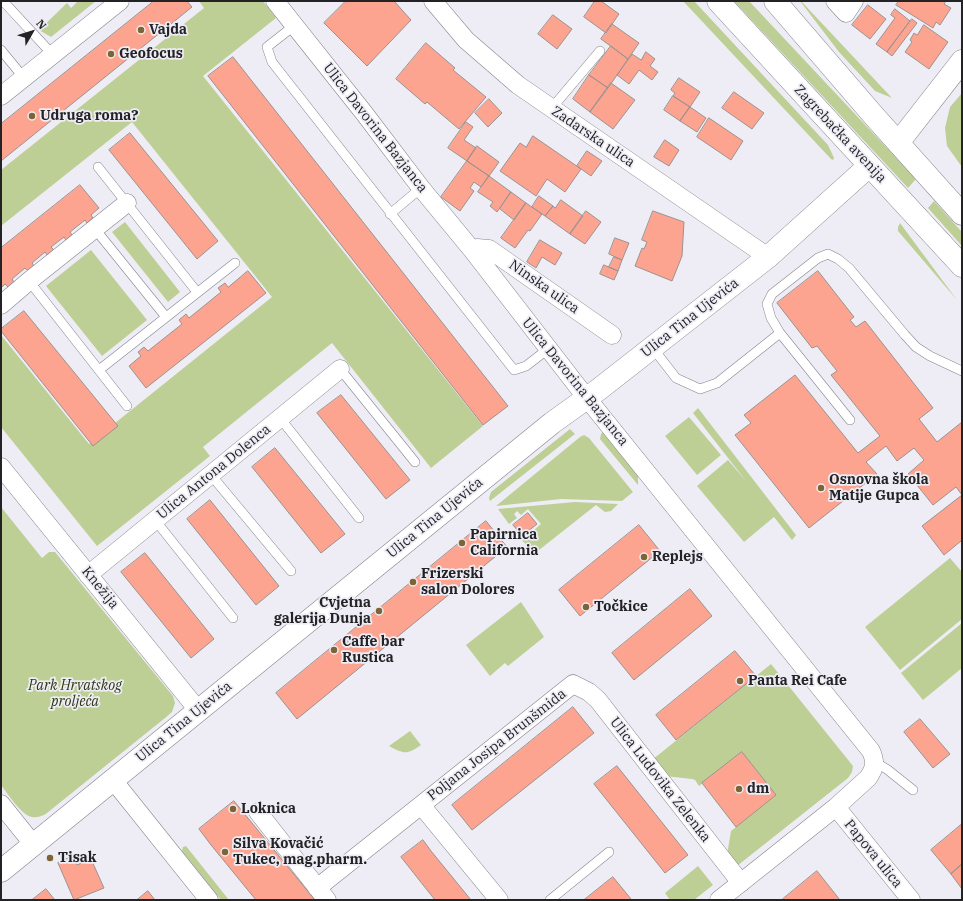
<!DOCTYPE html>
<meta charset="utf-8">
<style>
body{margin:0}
#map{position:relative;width:963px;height:901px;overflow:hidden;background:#eeedf5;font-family:"IBM Plex Serif",serif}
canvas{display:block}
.frame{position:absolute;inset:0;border:2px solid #232225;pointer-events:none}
.north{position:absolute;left:12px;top:12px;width:40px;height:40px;-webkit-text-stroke:3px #eeedf5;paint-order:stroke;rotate:51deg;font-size:11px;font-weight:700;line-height:16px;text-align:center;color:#232225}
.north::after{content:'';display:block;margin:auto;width:14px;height:18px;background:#232225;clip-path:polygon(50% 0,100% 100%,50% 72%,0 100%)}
</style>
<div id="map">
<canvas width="963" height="901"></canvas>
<div class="frame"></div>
<div class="north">N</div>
</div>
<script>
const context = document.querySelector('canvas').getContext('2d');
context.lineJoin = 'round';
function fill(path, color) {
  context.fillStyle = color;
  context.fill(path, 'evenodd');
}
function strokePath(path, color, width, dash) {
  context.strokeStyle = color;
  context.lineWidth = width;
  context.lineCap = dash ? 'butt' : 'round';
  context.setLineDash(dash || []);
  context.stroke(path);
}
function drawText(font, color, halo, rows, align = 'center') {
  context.font = font + ' "IBM Plex Serif",serif';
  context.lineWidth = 3.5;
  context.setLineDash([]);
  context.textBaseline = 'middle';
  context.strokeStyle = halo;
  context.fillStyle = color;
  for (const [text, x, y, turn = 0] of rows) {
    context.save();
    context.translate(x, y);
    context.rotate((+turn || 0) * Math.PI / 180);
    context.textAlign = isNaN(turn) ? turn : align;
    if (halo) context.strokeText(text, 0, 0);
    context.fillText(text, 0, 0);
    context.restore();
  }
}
fill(new Path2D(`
 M78,1H96L51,37L39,30L67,3L71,8Z
 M199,1H263L276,18L203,76L483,426L431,468L332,343L203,447L210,456L97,546L1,427V335L89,444L272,297L132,122L1,226V170L204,8Z
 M683,1H694L828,145L834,158L833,160L831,159Z
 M734,1H749L916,179L908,188Z
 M800,1H801L892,98L875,91L839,52Z
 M962,93V167L947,146L945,128L950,107Z
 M934,201L962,232V246L928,208Z
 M125,222L180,292L168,302L112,232Z
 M900,223L957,300L898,231V227Z
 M91,250L147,320L102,356L46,286Z
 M698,408L796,535L792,540L774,517L744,542L697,486L728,460L746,481L693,413Z
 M689,417L721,455L697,475L665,436Z
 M570,429L575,434L490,501L489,498L491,492Z
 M604,431L638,475V485L600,439L601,434Z
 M584,435L589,438L633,492L622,501L561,499L496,506L580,437Z
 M575,502L618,504L611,511L605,512L596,505L534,554L522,540L541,524L528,509L521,515L517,511L514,514L517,518L509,524L498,509Z
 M1,507L42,558L49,552H55L173,696L175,703L172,712L165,718L47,813C43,816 37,818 32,817C21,815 8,794 1,785Z
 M950,558L962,572V619L900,670L865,627Z
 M521,602L544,637L508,666L505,663L490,676L466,645Z
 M962,623V668L923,700L901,673Z
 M771,664L853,766L852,772L848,778L737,866L727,855L731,831L776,795L742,752L699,786L695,780L692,779L665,776L652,760Z
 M410,731L421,745C407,755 404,754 389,746Z
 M186,846L229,900H221L182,851L183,847Z
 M698,866L713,885L694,900H670L665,893Z`), '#becf95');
const building = new Path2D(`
 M154,1H187L192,7L1,161V124Z
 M346,1H394L411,20L367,66L324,23Z
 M595,1H601L619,14L606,33L584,17Z
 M899,1H946L944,4L951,8L940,25L936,22L933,28L896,5Z
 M868,5L886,19L870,39L852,25Z
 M895,9L910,21L887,52L876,44L895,18L891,15Z
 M553,15L572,29L557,49L538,34Z
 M912,19L917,23L892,56L887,52Z
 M612,24L639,43L628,59L601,39Z
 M924,25L948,42L929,69L905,52L912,42L910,40L914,33L917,35Z
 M426,43L455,68L453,70L486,97L459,129L427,102L425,104L396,79Z
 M611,46L628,59L608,88L589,75Z
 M646,52L655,59L650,66L658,72L652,80L639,70L629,84L617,75L632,54L641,60Z
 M233,57L508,406L483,425L208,76Z
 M589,75L608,88L590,112L573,99Z
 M679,78L700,92L690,107L673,96L675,93L671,90Z
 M611,83L635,100L613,129L590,112Z
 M734,92L764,113L752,129L722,108Z
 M673,96L690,107L680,121L664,110Z
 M489,99L502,113L488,127L475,113Z
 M690,107L706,118L697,132L680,121Z
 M709,118L743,141L731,160L697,137Z
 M466,122L473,127L464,140L476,148L467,161L448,148Z
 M130,133L218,241L197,259L109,150Z
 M533,136L581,169L565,192L547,179L536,196L500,171L520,143L526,147Z
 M665,140L679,150L669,166L654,157Z
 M477,146L499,162L489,176L467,161Z
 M587,151L602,161L591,176L577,166Z
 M467,161L489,176L481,187L474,182L470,188L474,191L460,211L441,197Z
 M489,176L511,192L497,212L490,206L493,202L478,192Z
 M80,185L99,208L91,215L93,218L87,223L85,220L70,232L72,235L66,240L64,237L51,247L54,250L47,255L45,252L32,263L34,266L28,271L25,268L12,279L14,282L8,287L5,284L1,288V248Z
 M511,192L526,203L514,220L500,209Z
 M539,196L553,206L545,216L532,207Z
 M561,200L583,216L570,234L545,216L553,206L555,208Z
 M526,203L542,214L530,231L528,230L515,248L501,238Z
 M586,211L601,222L585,244L570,234Z
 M653,211L684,222L682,256L672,281L635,266L642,248L644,249L647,242L642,240Z
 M615,238L629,243L622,260L609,254Z
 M540,240L562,253L555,265L542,257L536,268L527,262Z
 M614,257L622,260L618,271L609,267Z
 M604,265L618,271L614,280L600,274Z
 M248,271L266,293L146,388L129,366L141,356L138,352L144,347L148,351L182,324L179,320L186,314L189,318L221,292L218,288L225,283L228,287Z
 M818,271L854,317L850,320L856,327L865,321L933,408L919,419L937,442L962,422V543L961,541L944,555L922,526L962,495L956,487L933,505L908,474L924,460L914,448L897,461L886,446L866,462L877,474L809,528L735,435L751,423L744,415L795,375L858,453L880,436L831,375L837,371L817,346L812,348L777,303Z
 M24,311L118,426L93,446L1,331V329Z
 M341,395L410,480L386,499L317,413Z
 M275,448L345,534L321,553L252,467Z
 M210,500L279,586L256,605L187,519Z
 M528,513L537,524L522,536L513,525Z
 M486,521L507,547L297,719L276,693Z
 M639,525L660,551L580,616L559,590Z
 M145,553L214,639L191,658L121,572Z
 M690,589L712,616L634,680L612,653Z
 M735,651L756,676L676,740L656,715Z
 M573,707L594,733L472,830L452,805Z
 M920,719L950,754L933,768L904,732Z
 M742,752L776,795L736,827L702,783Z
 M617,766L688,855L665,873L594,784Z
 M234,801L315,900H256L211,845L199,829Z
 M962,824V864L951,874L931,850Z
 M423,840L431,851L471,900H435L401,857Z
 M73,856L77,865L91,859L104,888L74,900L58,863Z
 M962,864V889L951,874Z
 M817,871L840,900H784L783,899Z
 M613,877L631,899L630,900H584Z
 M46,889L55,900H32Z
 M148,891L155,900H137Z`);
fill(building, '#fda490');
strokePath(building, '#9b918f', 1);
const lane = new Path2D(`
 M3,1L53,55
 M295,25L267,47L272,62L514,370L526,366L548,349
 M1,50L24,78
 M551,109L600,51
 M98,167L197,292
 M390,214L421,188
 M95,229L166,317
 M29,281L127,406
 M652,347L676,378L700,389L717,383L780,333
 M340,369L415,462
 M99,370L235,263
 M280,418L359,518
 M850,420L780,333L771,318L767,304L772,294L818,258L828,254L838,259L849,268L905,335L916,347L930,356L962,371
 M211,475L291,571
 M155,520L233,618
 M875,762L888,770L913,790
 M550,900L609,852`);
const street = new Path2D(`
 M275,1L364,113L421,188L473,251L578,387L871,751C876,762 875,768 868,778L836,807L719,900
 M433,1L466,40L518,85L768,257
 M835,1L846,13L854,1
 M1,96L120,1
 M473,251L477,248L489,249L612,335
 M1,305L29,281L127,203
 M1,467L198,710
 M88,575L340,369
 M113,780L209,900
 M1,804L33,844
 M421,805L499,900
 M836,807L911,900
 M258,812L327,900
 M317,888L573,684L589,692L598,700L741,883`);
const secondary = new Path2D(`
 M718,1L962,266
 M775,1L874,116L962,214
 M898,143L962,61
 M1,871L552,423L598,390L768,257L869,166`);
strokePath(lane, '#84838b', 10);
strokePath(street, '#84838b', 19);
strokePath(secondary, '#84838b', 23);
strokePath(lane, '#fff', 9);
strokePath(street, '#fff', 18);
strokePath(secondary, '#fff', 22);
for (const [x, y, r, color] of [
 [141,30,4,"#7c6435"],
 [111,54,4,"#7c6435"],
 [32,116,4,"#7c6435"],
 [821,488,4,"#7c6435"],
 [462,543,4,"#7c6435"],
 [644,557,4,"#7c6435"],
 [413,582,4,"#7c6435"],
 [586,607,4,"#7c6435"],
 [379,611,4,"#7c6435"],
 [334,650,4,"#7c6435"],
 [740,681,4,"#7c6435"],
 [739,789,4,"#7c6435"],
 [233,809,4,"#7c6435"],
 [225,852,4,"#7c6435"],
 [50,858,4,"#7c6435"]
]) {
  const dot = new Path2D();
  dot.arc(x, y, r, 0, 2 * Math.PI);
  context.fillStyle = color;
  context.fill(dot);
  strokePath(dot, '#eeedf5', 1.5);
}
drawText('bold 14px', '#232225', '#eeedf5', [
 ["Vajda",149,30],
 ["Geofocus",119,54],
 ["Udruga roma?",40,116],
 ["Osnovna škola",829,480],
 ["Matije Gupca",829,496],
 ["Papirnica",470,535],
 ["California",470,551],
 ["Replejs",652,557],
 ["Frizerski",421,574],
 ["salon Dolores",421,590],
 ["Cvjetna",371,603,"right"],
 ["galerija Dunja",371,619,"right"],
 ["Točkice",594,607],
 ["Caffe bar",342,642],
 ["Rustica",342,658],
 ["Panta Rei Cafe",748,681],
 ["dm",747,789],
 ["Loknica",241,809],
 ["Silva Kovačić",233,844],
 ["Tukec, mag.pharm.",233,860],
 ["Tisak",58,858]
], 'left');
drawText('14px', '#232225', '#eeedf5', [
 ["Ulica Davorina Bazjanca",375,128,52],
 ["Zagrebačka avenija",840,134,47],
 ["Zadarska ulica",593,137,34],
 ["Ninska ulica",544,287,35],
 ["Ulica Tina Ujevića",690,318,-38],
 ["Ulica Davorina Bazjanca",575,382,51],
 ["Ulica Antona Dolenca",214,472,-39],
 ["Ulica Tina Ujevića",435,518,-39],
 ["Knežija",100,588,51],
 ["Ulica Tina Ujevića",184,722,-39],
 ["Poljana Josipa Brunšmida",497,745,-38],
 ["Ulica Ludovika Zelenka",660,780,52],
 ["Papova ulica",873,854,51]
]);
drawText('italic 14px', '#2d3613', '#eeedf5', [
 ["Park Hrvatskog",75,686],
 ["proljeća",75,702]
]);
</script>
